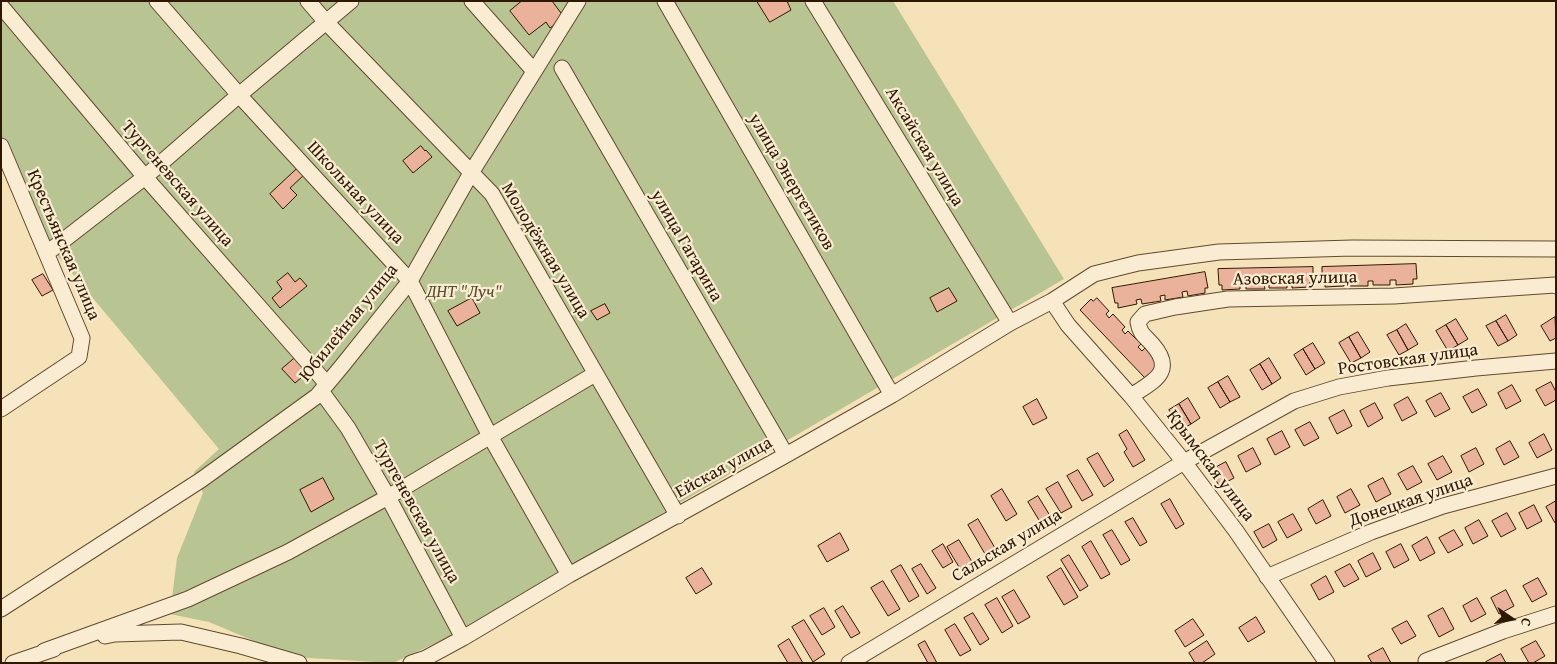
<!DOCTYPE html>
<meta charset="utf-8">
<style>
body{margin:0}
#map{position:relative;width:1557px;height:664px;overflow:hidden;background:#f6e2b9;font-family:"Gentium Book Plus",serif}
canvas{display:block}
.frame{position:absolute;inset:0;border:2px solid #2f1800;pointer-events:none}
.north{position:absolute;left:1487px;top:594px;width:50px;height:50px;-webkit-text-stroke:4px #f9ecd2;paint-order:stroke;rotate:102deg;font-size:14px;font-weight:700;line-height:20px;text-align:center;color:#2f1800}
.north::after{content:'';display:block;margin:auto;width:18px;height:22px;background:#2f1800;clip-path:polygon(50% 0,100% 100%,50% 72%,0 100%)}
</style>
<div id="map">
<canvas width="1557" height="664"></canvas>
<div class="frame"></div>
<div class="north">С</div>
</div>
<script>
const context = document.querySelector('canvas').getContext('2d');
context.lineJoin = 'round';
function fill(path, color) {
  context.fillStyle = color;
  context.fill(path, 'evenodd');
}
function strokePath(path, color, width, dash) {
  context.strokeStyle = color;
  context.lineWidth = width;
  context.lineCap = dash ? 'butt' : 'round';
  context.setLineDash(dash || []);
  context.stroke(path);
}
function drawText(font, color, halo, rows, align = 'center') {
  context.font = font + ' "Gentium Book Plus",serif';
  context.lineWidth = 4.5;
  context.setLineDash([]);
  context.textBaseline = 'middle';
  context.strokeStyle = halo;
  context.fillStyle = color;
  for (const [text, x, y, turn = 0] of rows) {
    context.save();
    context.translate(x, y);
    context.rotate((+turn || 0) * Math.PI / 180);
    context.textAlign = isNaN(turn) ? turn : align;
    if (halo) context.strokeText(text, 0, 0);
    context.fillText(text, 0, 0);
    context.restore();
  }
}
fill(new Path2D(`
 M1,1H893L1064,279L455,634L393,663L292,657L209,622L170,614L177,558L203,493L194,472L219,449L46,242L1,145Z`), '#b8c492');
const building = new Path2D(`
 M522,1H552L564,17L550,28L546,22L529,35L510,11Z
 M757,1H787L791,10L770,22Z
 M421,146L425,151L426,150L432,157L413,173L403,161Z
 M299,167L305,174L290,188L297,195L283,209L270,194Z
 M1416,264L1417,279H1413V284L1396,285V280H1390V285H1373V281H1368V286H1349V281L1344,282V286L1325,287V282H1322V267Z
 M1313,267V282H1310V287L1292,288V283H1287V288H1269V284H1264L1265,289H1246V284L1240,285V289L1222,290V285H1219L1218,269Z
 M1205,272L1208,288H1205V293L1188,296L1187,291L1182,292L1183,297L1165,300V295L1160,296L1161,301L1142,304L1141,299L1136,300L1137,304L1118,308V303H1115L1112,288Z
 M288,273L295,282L300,278L307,286L280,308L272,298L282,289L277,282Z
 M43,274L53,290L42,296L32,280Z
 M949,288L957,301L937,312L930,298Z
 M472,298L480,313L457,326L448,311Z
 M1097,298L1109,311L1106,314L1109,318L1113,314L1125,327L1122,330L1125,334L1128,331L1141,344L1138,347L1142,351L1145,348L1158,362L1157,367L1145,378L1080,310L1091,299L1093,301Z
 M605,304L610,313L597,320L591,311Z
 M1506,315L1517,335L1508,341L1496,321Z
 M1555,317L1556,338L1550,341L1541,326Z
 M1456,319L1468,339L1458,345L1446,325Z
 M1496,321L1508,341L1498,346L1486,326Z
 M1406,324L1418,344L1408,350L1397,330Z
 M1446,325L1458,345L1448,351L1436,331Z
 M1397,330L1408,350L1399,355L1387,335Z
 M1358,332L1370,352L1361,358L1349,337Z
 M1349,337L1361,358L1351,363L1339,343Z
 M1313,343L1325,363L1315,369L1303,349Z
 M1303,349L1315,369L1306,375L1294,355Z
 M296,357L308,372L295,383L282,369Z
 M1269,358L1281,378L1272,384L1260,364Z
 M1260,364L1272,384L1262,390L1250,370Z
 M1228,376L1240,397L1230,402L1218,382Z
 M1218,382L1230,402L1220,408L1208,388Z
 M1551,382L1556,392V400L1545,406L1536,390Z
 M1512,385L1521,401L1506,409L1498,393Z
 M1478,389L1487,405L1472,413L1463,397Z
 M1441,393L1450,409L1435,417L1426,401Z
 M1408,397L1417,413L1402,421L1394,405Z
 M1188,398L1200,418L1191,424L1179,404Z
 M1037,399L1047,418L1033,425L1023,407Z
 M1375,403L1383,418L1368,427L1360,411Z
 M1179,404L1191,424L1181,430L1169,410Z
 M1344,410L1352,426L1337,434L1329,418Z
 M1310,422L1319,438L1304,446L1295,430Z
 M1127,430L1145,460L1133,467L1124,452L1127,449L1119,435Z
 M1282,431L1290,447L1275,455L1267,439Z
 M1544,434L1552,450L1537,458L1529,443Z
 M1510,441L1519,457L1504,465L1496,449Z
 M1253,448L1261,464L1246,472L1238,456Z
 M1476,448L1484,464L1469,472L1461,456Z
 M1098,453L1114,480L1104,487L1087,459Z
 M1443,456L1452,472L1437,480L1428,464Z
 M1226,462L1234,478L1219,486L1211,470Z
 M1413,466L1422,482L1407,490L1398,474Z
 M1078,470L1093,495L1082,501L1067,476Z
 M323,478L334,499L311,512L300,490Z
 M1383,478L1391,494L1376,502L1368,486Z
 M1058,482L1072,507L1061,513L1046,489Z
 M1002,489L1017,514L1006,521L991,496Z
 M1351,489L1360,505L1345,513L1337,497Z
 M1038,496L1052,519L1042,525L1028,502Z
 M1170,499L1184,524L1176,529L1161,504Z
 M1323,500L1331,516L1316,524L1308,509Z
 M1556,501V522L1555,523L1546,507Z
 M1534,505L1542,521L1527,529L1519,513Z
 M1507,513L1516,529L1501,537L1492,521Z
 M1293,514L1302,530L1287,538L1278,522Z
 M1133,518L1147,542L1140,546L1125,522Z
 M978,519L998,553L988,559L968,525Z
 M1479,520L1488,536L1473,544L1465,528Z
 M1269,524L1277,540L1263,548L1254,532Z
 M1112,530L1130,560L1121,565L1103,535Z
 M1454,530L1463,545L1448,553L1439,538Z
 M840,533L849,550L827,562L818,546Z
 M1427,537L1435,553L1420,561L1412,546Z
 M959,540L974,565L962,572L947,547Z
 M1091,541L1110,574L1101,579L1082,547Z
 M943,544L953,562L943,568L932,551Z
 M1401,544L1409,560L1394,568L1386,552Z
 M1373,553L1381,569L1366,577L1358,561Z
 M1069,555L1088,586L1080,591L1061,560Z
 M921,564L936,588L927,594L912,569Z
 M1350,564L1359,579L1344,587L1335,572Z
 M901,565L919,596L909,602L891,571Z
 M702,568L712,584L696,594L686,578Z
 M1061,568L1078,597L1064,605L1047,577Z
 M1326,576L1334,592L1319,600L1311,585Z
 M1538,578L1547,594L1532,602L1523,586Z
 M883,581L900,609L888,616L871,588Z
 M1014,590L1030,617L1018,624L1002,597Z
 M1506,590L1514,606L1499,614L1491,598Z
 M997,598L1013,626L1002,633L985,605Z
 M1477,598L1486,614L1471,622L1463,606Z
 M843,606L860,633L851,638L835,611Z
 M824,608L835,627L822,635L810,616Z
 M1443,608L1454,629L1439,637L1428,616Z
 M973,613L989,639L980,645L964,618Z
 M1256,617L1265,632L1248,642L1239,628Z
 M1193,619L1204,635L1185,647L1175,631Z
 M804,620L825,654L813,662L792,627Z
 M1407,621L1416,636L1401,644L1392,629Z
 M955,624L971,650L960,656L945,630Z
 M789,639L803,663H788L778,646Z
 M925,641L937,663H928L918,645Z
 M1207,641L1215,654L1202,663H1195L1189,653Z
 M1536,641L1545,656L1533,663H1529L1521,649Z
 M1383,648L1391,663H1372L1368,656Z
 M1501,654L1506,663H1487L1486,662Z`);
fill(building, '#ebb29b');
strokePath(building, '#2f1800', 1);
const minor = new Path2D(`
 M157,1L239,95L410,281L490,436L569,575
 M308,1L326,22L492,194L678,516
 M472,1L534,71
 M665,1L892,395
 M813,1L1010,323
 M1,6L145,177L327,384
 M562,68L786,455
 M1,146L82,338L79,357L1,409
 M47,253L145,177L239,95L351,1
 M1052,301L1068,325L1131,396L1184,462L1236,531L1327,663
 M321,391L348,428L388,497L463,638
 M1131,396C1152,382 1177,372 1152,344C1144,335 1140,334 1138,322L1145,314L1175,307L1228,299L1394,296L1555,285L1556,286
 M1267,577L1371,532L1443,506L1556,476
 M1,609L201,480L317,396L342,366L410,281L471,173L578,1
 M105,636L115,634L181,632L241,646L299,663
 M44,651L188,599L288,552L388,497L595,374
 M1426,661L1503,631L1556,614
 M13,663L54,649
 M411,663L426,658L463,638L569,575L786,455L892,395L1010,323L1052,301L1094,274L1138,263L1219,252L1352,248L1556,249
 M849,663L1184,462L1294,401L1339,387L1388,378L1476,368L1556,361`);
strokePath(minor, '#614a2e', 17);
strokePath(minor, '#f9ecd2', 15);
drawText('18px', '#2f1800', '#f9ecd2', [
 ["Аксайская улица",924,147,59],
 ["улица Энергетиков",791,182,60],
 ["Тургеневская улица",177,184,49],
 ["Школьная улица",355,193,47],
 ["Крестьянская улица",63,245,67],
 ["улица Гагарина",686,246,60],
 ["Молодёжная улица",545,251,59],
 ["Азовская улица",1295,279,-1],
 ["Юбилейная улица",349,323,-51],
 ["Ростовская улица",1408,360,-8],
 ["Крымская улица",1210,466,53],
 ["Ейская улица",724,468,-29],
 ["Донецкая улица",1411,501,-19],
 ["Тургеневская улица",416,512,61],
 ["Сальская улица",1007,546,-31]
]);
drawText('italic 18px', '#584c2c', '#f9ecd2', [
 ["ДНТ \"Луч\"",464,292]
]);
</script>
